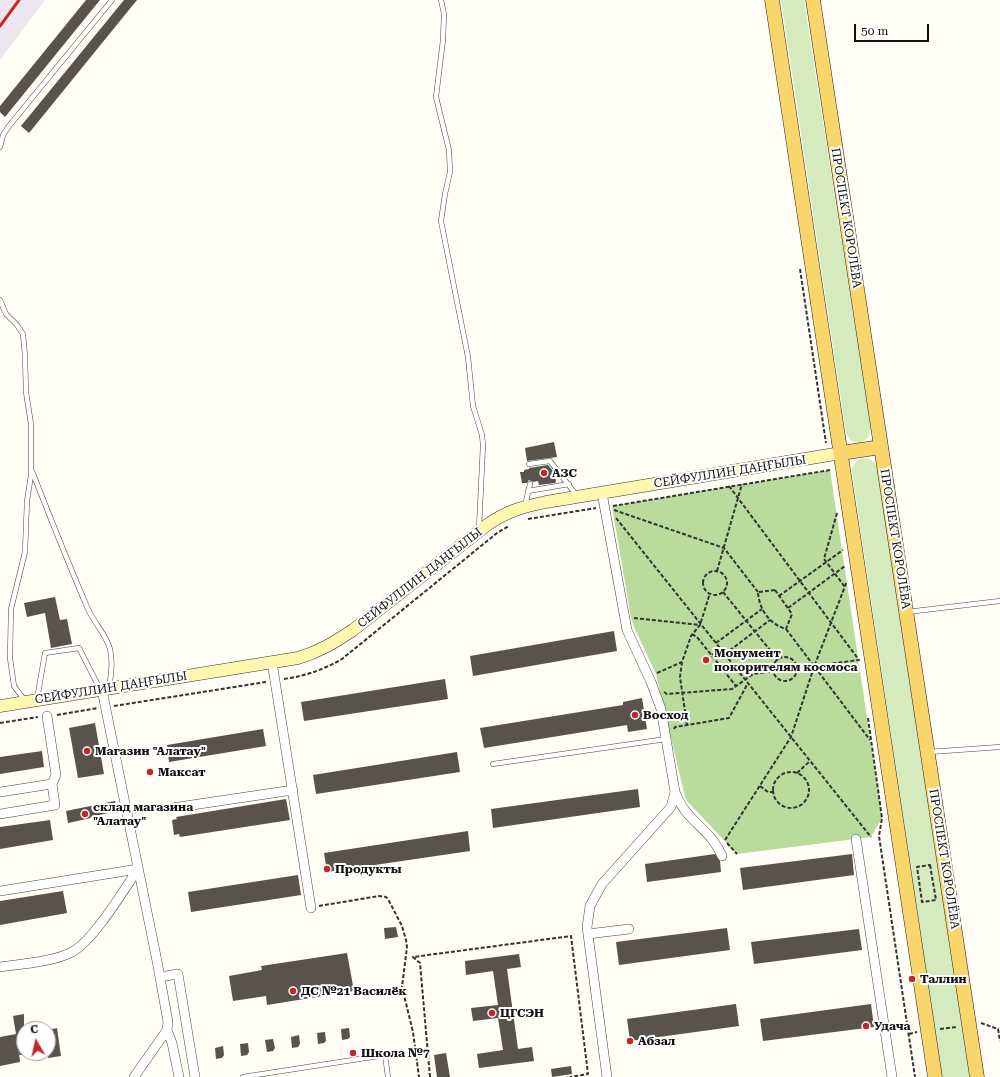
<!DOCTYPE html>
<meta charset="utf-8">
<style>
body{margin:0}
#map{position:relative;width:1000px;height:1077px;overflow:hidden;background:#fffdf5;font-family:"Roboto Serif",serif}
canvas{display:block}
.north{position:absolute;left:16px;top:1021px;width:40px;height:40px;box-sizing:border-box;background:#fff;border:1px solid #a0a0a0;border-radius:50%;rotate:351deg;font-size:11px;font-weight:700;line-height:16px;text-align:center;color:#111}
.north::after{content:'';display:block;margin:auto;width:14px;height:18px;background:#c4262e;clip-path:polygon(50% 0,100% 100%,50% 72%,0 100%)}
.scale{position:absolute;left:854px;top:24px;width:75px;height:18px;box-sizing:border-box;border:2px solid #111;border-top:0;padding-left:5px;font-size:12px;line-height:14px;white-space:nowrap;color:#111;-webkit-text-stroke:3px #fff;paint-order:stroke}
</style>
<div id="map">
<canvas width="1000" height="1077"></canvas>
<div class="north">С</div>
<div class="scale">50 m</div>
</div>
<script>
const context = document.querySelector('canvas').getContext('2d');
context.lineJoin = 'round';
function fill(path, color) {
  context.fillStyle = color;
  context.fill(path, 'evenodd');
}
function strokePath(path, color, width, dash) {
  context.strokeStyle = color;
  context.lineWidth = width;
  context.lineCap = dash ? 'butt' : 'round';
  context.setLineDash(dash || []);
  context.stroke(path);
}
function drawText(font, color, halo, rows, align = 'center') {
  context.font = font + ' "Roboto Serif",serif';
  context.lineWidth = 4;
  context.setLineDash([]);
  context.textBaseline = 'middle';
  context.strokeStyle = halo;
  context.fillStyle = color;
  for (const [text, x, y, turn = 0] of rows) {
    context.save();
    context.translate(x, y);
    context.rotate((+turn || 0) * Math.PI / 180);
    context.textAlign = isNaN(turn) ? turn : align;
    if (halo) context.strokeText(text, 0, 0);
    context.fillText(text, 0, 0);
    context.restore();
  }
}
fill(new Path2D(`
 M0,0H45L0,60Z`), '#eee6ef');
fill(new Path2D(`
 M781,0H804L871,429L868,438L860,443L851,441L846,433Z
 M863,458C870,458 875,461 877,468L970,1077H942L852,472C852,465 856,460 863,458Z`), '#d5ebbd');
fill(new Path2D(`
 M830,470L882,818L871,837L737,854L687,801L685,797L656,674L634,627L631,618L612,506Z`), '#b9dc9c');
fill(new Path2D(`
 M86,0H100L5,117L0,112V106Z
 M124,0H137L29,133L21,126Z
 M554,442L557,457L527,461L525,448Z
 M548,465L555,473L556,481L555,483L539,485L538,481L533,482L529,480L527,483H522L520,472H524V470L529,469V468Z
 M55,597L60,620L67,619L72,644L51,648L45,613L27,617L24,603Z
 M614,631L617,651L473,676L470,656Z
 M445,679L448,699L304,721L301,702Z
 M642,698L647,729L628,732L627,725L484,748L480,728L623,705V702Z
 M95,723L104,774L78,778L69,728Z
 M263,729L266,746L169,762L167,745Z
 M42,751L44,767L0,774V757Z
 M457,752L460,772L316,794L313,775Z
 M638,789L640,807L493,828L491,809Z
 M286,799L290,820L180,837L179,834L174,835L172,820L177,819L176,817Z
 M115,801L117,811L90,817L91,818L68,823L66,811Z
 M50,820L53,840L0,849V827Z
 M468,831L470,851L327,872L324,853Z
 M715,854L720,861L721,872L647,882L645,864Z
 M852,854L854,875L743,890L740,868Z
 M298,875L301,895L191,912L188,892Z
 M63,891L67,913L0,925V901Z
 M396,927L398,937L385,939L384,928Z
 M727,928L730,950L619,965L616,942Z
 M859,929L862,950L754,964L751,942Z
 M347,953L354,991L267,1005L266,996L233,1001L229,976L262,970L261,966Z
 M519,954L521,967L507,969L518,1049L532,1047L534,1061L479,1068L477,1054L503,1050L498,1018L473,1021L471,1008L498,1005L493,971L466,975L465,961Z
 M736,1004L739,1026L630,1041L627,1019Z
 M871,1004L874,1027L763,1041L760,1019Z
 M24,1014V1055H19L18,1044L20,1062L0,1066V1037L16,1034L13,1016Z
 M57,1028L61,1056L48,1058V1030Z
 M349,1028L350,1037L348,1039L342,1040L341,1029Z
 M325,1032L326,1041L324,1043L318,1044L317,1033Z
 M299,1035L300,1044L298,1047L292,1048L291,1037Z
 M273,1039L275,1048L273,1051L267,1052L265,1040Z
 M248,1043L249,1052L247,1055L241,1056L240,1044Z
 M223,1046L224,1055L222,1058L216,1059L215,1048Z
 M446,1053L450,1077H437L434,1055Z
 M571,1066L572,1074L552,1077L551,1069Z`), '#5a524d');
const lane = new Path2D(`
 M441,0L444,14L443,40L436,97L449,150L450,172L445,194L441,221L468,357L473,406L482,435L483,445L479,528
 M0,147L3,135L9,126L112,0
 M0,300L6,314L17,325L23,334L25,356L26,392L31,424V475L27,501L25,552L11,609L10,658L14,686L25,701
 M529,464L550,461L577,496
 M32,471C50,517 68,563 88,609C94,623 106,634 110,649C113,662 111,675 109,688
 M528,491L569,484
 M525,506L530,484
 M907,612L1000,601
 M37,699L45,653L79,648L100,689
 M929,752L1000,747
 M493,764L666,739
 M243,1077L385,1055L388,1077`);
const street = new Path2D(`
 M602,493L627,630L651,682L661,709L675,792C678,798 680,804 684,809C697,827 713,834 722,856
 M272,662L311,908
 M102,690L157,961L168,1022L167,1030L134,1077
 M0,792L52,784L56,775L47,716
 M172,808L293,790
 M0,814L55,805L52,784
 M856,839L892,1077
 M0,891L138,869
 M588,934L629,929
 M0,967C21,964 53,962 72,952C94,940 123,891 138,869
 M160,977L178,974L195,1077
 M167,1030L172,1043L179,1077
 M607,1077L587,927L590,906L602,884L671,807L675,792`);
const secondary = new Path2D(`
 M0,706L298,658C319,652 335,642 353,630L487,525C507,511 522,507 546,502L841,453`);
const primary = new Path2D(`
 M772,0L935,1077
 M813,0L977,1077
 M841,453L881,447`);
strokePath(lane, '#444', 5.5);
strokePath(street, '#444', 10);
strokePath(secondary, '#333', 13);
strokePath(primary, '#222', 15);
strokePath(new Path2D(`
 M800,269L826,443
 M729,486L859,660L797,668
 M613,506L830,470
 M614,510L724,548L758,592
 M837,513L824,559L845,587
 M616,518L871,837
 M528,519L596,508
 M717,571L742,484
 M703 583a12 12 0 1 1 24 0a12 12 0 1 1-24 0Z
 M775,590L792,614L786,629C769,624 759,609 758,592Z
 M723,592L778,660
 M779,596L843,550
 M788,608L845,566
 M634,618L700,625
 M786,629L870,740
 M692,634L697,637L736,686
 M716,643L762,609
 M725,654L770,620
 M712,655L720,649
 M773 669a12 12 0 1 1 24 0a12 12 0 1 1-24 0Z
 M657,673L682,662
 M284,679C305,676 323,670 342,659L497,533L509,526
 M664,692L667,694L732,689L753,674L773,671
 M114,706L266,682
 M57,715L98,708
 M868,718L882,818L879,836L915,1077
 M0,723L38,717
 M687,725L680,677L682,662L691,636L700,625L710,593
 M674,729L675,727L729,718L748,683
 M773 790a18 18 0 1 1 36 0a18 18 0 1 1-36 0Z
 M797,773L810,761
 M760,786L768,792H773
 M725,840L791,737L814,667L847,581
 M727,843L737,854
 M930,865L936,900L922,902L917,867Z
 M319,906L379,896L386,897L389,901L402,926L406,940L407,947L402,987L413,1032L419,1077
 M981,1023L998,1029L1000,1041
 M940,1029L957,1027
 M909,1034L917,1032
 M430,1077L420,963L413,957L571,936L588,1074L570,1077`), '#333', 2, [4, 2]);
strokePath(lane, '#fff', 4.5);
strokePath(street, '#fff', 9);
strokePath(secondary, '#fff6b0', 12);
strokePath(primary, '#f9d66b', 14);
strokePath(new Path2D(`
 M0,26L19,0`), '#c4262e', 3);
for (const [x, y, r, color] of [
 [544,473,4,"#c4262e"],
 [706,660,4,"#c4262e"],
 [635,715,4,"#c4262e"],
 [87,751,4,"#c4262e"],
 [150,772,4,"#c4262e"],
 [85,814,4,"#c4262e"],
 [327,869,4,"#c4262e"],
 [912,979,4,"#c4262e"],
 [293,991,4,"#c4262e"],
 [492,1013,4,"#c4262e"],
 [866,1026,4,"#c4262e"],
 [630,1041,4,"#c4262e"],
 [353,1053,4,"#c4262e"]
]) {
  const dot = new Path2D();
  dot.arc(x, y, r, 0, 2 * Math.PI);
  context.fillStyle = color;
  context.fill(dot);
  strokePath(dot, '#fff', 1.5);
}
drawText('12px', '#111', '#fff', [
 ["ПРОСПЕКТ КОРОЛЁВА",846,218,81],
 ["СЕЙФУЛЛИН ДАҢҒЫЛЫ",730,472,-9],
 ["ПРОСПЕКТ КОРОЛЁВА",895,539,81],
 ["СЕЙФУЛЛИН ДАҢҒЫЛЫ",420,578,-38],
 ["СЕЙФУЛЛИН ДАҢҒЫЛЫ",111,688,-9],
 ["ПРОСПЕКТ КОРОЛЁВА",944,859,81]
]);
drawText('bold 12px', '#111', '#fff', [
 ["АЗС",552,473],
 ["Монумент",714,653],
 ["покорителям космоса",714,667],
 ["Восход",643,715],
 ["Магазин \"Алатау\"",95,751],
 ["Максат",158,772],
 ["склад магазина",93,807],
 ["\"Алатау\"",93,821],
 ["Продукты",335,869],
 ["Таллин",920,979],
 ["ДС №21 Василёк",301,991],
 ["ЦГСЭН",500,1013],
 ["Удача",874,1026],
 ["Абзал",638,1041],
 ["Школа №7",361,1053]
], 'left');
</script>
